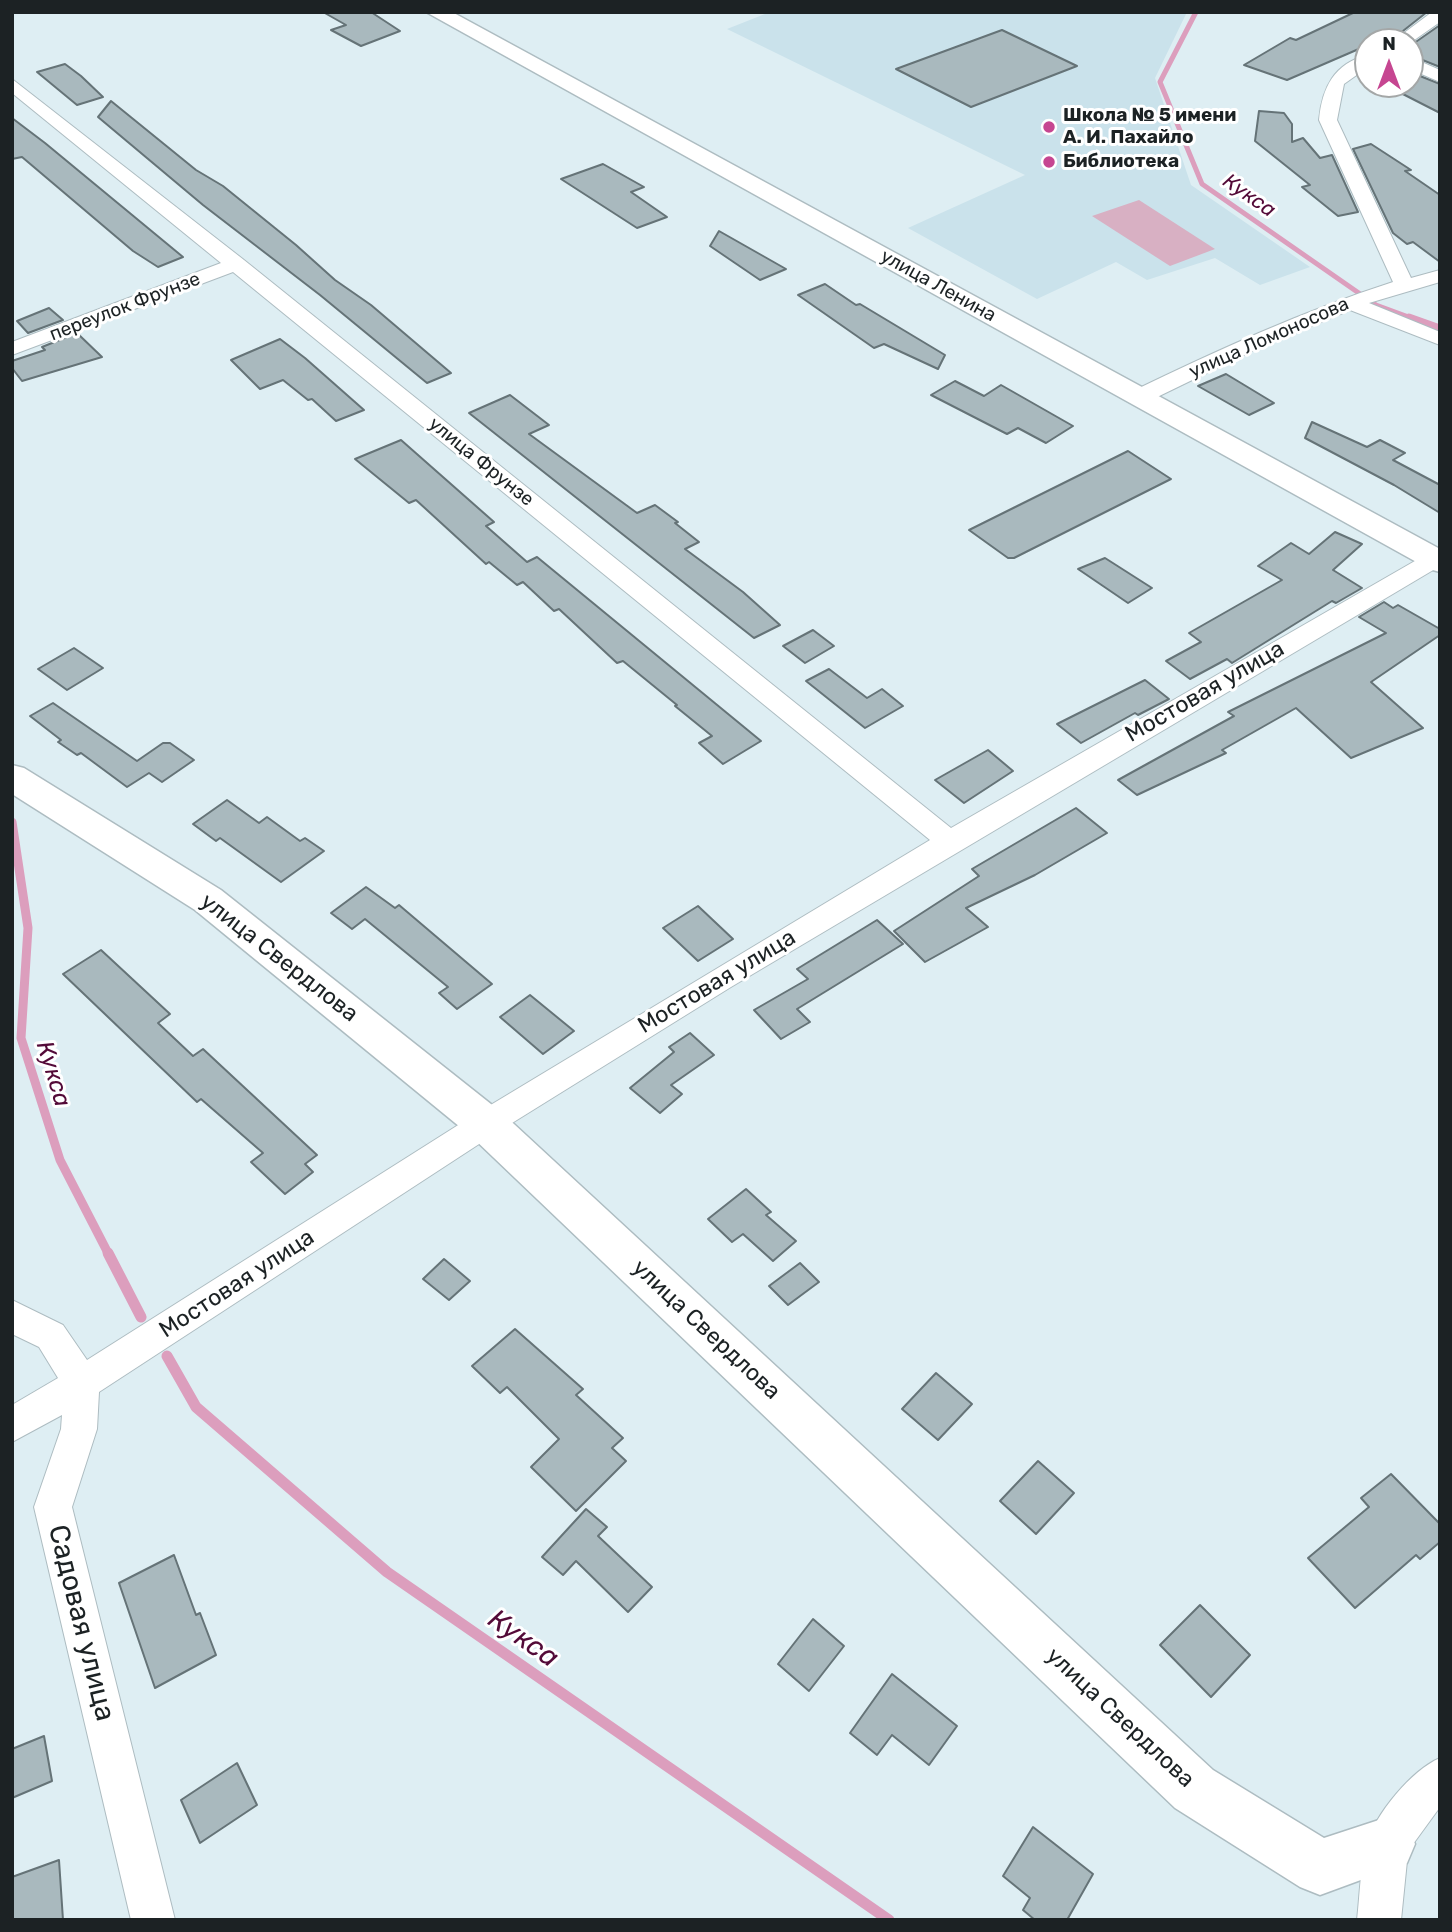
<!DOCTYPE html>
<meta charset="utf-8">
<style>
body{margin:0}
#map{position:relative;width:1452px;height:1932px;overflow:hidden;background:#deeef3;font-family:Rubik,sans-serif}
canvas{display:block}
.frame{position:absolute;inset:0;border:14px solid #1c2224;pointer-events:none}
.north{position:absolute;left:1354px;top:28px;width:70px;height:70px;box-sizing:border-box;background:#fff;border:2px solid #a4a7a7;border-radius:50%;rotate:0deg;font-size:19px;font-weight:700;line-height:28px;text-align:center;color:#1c2224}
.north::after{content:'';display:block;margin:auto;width:24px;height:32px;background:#c64691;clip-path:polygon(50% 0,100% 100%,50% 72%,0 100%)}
</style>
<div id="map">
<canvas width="1452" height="1932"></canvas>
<div class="frame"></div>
<div class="north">N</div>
</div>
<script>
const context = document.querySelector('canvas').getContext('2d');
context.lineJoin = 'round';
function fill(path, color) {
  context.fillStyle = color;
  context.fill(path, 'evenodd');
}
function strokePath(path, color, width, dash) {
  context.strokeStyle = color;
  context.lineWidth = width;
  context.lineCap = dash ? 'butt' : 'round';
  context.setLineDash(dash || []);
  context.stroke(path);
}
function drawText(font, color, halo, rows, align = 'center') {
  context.font = font + ' Rubik,sans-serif';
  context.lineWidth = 6;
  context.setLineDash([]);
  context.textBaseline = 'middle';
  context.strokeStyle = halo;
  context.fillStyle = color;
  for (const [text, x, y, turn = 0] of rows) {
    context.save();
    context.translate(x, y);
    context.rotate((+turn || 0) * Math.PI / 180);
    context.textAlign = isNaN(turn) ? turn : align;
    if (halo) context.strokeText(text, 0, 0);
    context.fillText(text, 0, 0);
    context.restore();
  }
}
fill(new Path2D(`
 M770,12H1187L1155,78L1191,185L1310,267L1260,285L1215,258L1147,280L1116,262L1037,299L908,228L1025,175L727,29Z`), '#cae2eb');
fill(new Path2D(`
 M1139,200L1215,249L1170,266L1092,216Z`), '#d8b0c3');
strokePath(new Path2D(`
 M1196,12L1160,82L1202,184L1376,305L1414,319`), '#dc9ebd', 5);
strokePath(new Path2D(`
 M1409,317L1440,328`), '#dc9ebd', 7);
strokePath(new Path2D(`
 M12,822L28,928L21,1038L60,1160L109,1255`), '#dc9ebd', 9);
strokePath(new Path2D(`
 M108,1253L141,1317
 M167,1356L196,1407L387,1572L889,1920`), '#dc9ebd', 11);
const building = new Path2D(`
 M323,12H371L400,31L361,46L331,30L346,25Z
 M1355,12H1427L1389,42H1368V45L1287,80L1244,65L1290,38L1296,40Z
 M1440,25V67L1410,55V46Z
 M1002,30L1077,66L971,107L896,69Z
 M65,64L81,76L103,97L77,105L37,72Z
 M1410,72L1440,84V113L1393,89L1410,84Z
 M111,101L196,170L223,186L296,245L335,280L371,305L451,373L427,383L320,295L203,205L98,117Z
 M1259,111L1284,113L1292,124V142L1303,138L1320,158L1332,155L1358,212L1338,216L1302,187L1310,185L1255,141Z
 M12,118L45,143L183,257L158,267L133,251L22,157L12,159Z
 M1371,144L1411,170L1405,171L1440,195V262L1413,242L1407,244L1393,233L1353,149Z
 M603,164L644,187L631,192L667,217L637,228L561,179Z
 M719,231L786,269L760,280L710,246Z
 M825,284L856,305L860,304L945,355L938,369L884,344L874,348L798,295Z
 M49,308L63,320L28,333L17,321Z
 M77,333L102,357L22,381L12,368V361L45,350L42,347Z
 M280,339L305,358L364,410L336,421L312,399L308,400L283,380L260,389L231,360Z
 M1226,374L1274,403L1249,415L1198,386Z
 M955,381L984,396L1001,385L1073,426L1046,443L1018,428L1007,434L931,395Z
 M510,395L549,425L529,434L637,513L655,505L678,522L675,523L699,542L685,549L743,592L780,625L754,638L469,413Z
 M1312,422L1367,447L1380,440L1405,453L1393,460L1440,485V513L1394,485L1305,438Z
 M401,440L494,522L486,526L527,562L537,557L761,741L723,764L699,743L712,736L675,706L677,705L623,661L617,663L559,609L554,611L523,582L517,585L489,562L486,564L416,500L409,503L355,459Z
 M1128,451L1171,479L1014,558H1008L969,530Z
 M1335,532L1362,544L1333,570L1362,588L1336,603L1332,601L1232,663L1227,659L1190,679L1166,661L1201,642L1189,633L1282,580L1258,566L1291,543L1309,554Z
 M1105,558L1152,588L1128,603L1078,569Z
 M1384,602L1393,608L1398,605L1440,629V635L1371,682L1423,728L1351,758L1296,708L1222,750L1226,753L1137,795L1118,780L1234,716L1228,712L1386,633L1359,617Z
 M813,630L834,646L805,663L783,646Z
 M74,648L103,668L67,690L38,669Z
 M829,669L867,698L882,689L903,706L865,728L806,681Z
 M1145,680L1169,699L1138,715L1135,713L1081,743L1057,724Z
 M53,703L137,761L163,743H170L194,760L162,782L149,773L127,787L81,753L77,755L58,742L61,740L30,716Z
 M988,750L1013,771L964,803L935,780Z
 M227,800L259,823L267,817L300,841L305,838L324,851L281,882L220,838L216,841L193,824Z
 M1076,808L1107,833L1035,875L966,908L988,927L925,962L894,931L979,876L972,869Z
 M366,887L395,908L399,905L492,984L457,1009L439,993L448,987L365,919L352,929L331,913Z
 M698,906L733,939L698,961L663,928Z
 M877,920L903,944L797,1009L810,1022L781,1039L754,1010L808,979L797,969Z
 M101,950L170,1014L158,1023L193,1056L203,1049L317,1155L305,1164L313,1172L285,1194L251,1162L263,1153L201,1099L197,1102L63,974Z
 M530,995L574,1031L543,1054L500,1017Z
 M690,1033L714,1055L671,1085L682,1094L660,1113L630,1088L674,1052L669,1047Z
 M746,1189L771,1212L766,1215L796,1241L773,1261L743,1234L732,1242L708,1219Z
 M444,1259L470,1281L449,1300L423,1279Z
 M800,1263L819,1282L788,1305L769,1286Z
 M515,1329L583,1389L576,1395L623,1438L612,1448L626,1461L576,1511L531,1467L559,1439L507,1387L500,1393L472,1366Z
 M936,1373L972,1404L938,1440L902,1409Z
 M1038,1461L1074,1493L1036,1534L1000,1501Z
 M1391,1474L1440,1524V1542L1420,1559L1416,1555L1355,1608L1308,1558L1369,1507L1361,1498Z
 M586,1509L607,1527L598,1536L652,1587L628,1612L576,1561L563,1575L542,1557Z
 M174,1555L196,1615L200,1613L216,1655L155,1688L119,1583Z
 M1200,1605L1250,1655L1211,1697L1160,1645Z
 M813,1619L844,1646L809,1691L778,1664Z
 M892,1674L957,1726L929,1765L892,1735L877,1755L850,1733Z
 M44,1736L52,1781L12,1798V1749Z
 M237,1763L257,1805L200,1843L181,1800Z
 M1033,1827L1093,1874L1067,1920H1035L1023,1910L1030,1898L1003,1876Z
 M59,1860L63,1920H12V1877Z`);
fill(building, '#a9b9be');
strokePath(building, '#657377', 2);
const street = new Path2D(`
 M1432,12H1440V22L1410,43L1392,42Z
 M1368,55V67L1344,84L1337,120L1411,278L1440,270V282L1369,303L1440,332V345L1350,310L1258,348L1149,401H1133L1130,396L1133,391C1218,350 1303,311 1393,282L1319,120C1322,88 1334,63 1368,55Z
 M1410,57L1440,70V82L1410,69Z
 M12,79L244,260L951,828L1427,554L1440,553V566L731,987L496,1133L99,1392L97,1429L72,1507L175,1920H131L34,1507L61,1429L62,1415L12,1442V1405L58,1378L39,1347L12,1334V1300L63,1325L87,1360L474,1115L930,840L233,272L12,355V342L221,263L12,93Z
 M1440,1758V1807L1408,1851L1401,1920H1357C1360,1895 1360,1867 1367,1844C1375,1814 1412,1770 1440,1758Z`);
const secondary = new Path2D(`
 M426,12H452L1440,549V572L1429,569Z
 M12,765L24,768L221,890L501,1112L1213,1770L1324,1838L1388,1817L1407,1825L1415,1844L1407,1863L1320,1895L1300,1887L1175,1808L471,1136L195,910L12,794Z`);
strokePath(street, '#adbcc1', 2);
strokePath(secondary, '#adbcc1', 3);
fill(street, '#fff');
fill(secondary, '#fff');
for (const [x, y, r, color] of [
 [1049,127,7,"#c64691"],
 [1049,162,7,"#c64691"]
]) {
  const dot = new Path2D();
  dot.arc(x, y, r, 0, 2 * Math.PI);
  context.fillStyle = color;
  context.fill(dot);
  strokePath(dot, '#fff', 2.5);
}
drawText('bold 19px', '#1c2224', '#fff', [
 ["Школа № 5 имени",1063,116],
 ["А. И. Пахайло",1063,138],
 ["Библиотека",1063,162]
], 'left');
drawText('19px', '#1c2224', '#fff', [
 ["улица Ленина",938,286,29],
 ["переулок Фрунзе",125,307,-21],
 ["улица Ломоносова",1269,338,-24],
 ["улица Фрунзе",481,462,39]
]);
drawText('italic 21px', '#530a38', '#fff', [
 ["Кукса",1249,196,35]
]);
drawText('23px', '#1c2224', '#fff', [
 ["Мостовая улица",1205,692,-30],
 ["улица Свердлова",279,958,38],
 ["Мостовая улица",717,982,-31],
 ["Мостовая улица",237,1284,-33],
 ["улица Свердлова",706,1330,43],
 ["улица Свердлова",1120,1718,43]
]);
drawText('italic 24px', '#530a38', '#fff', [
 ["Кукса",53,1074,73]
]);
drawText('28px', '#1c2224', '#fff', [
 ["Садовая улица",81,1623,76]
]);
drawText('italic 28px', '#530a38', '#fff', [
 ["Кукса",523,1639,35]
]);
</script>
